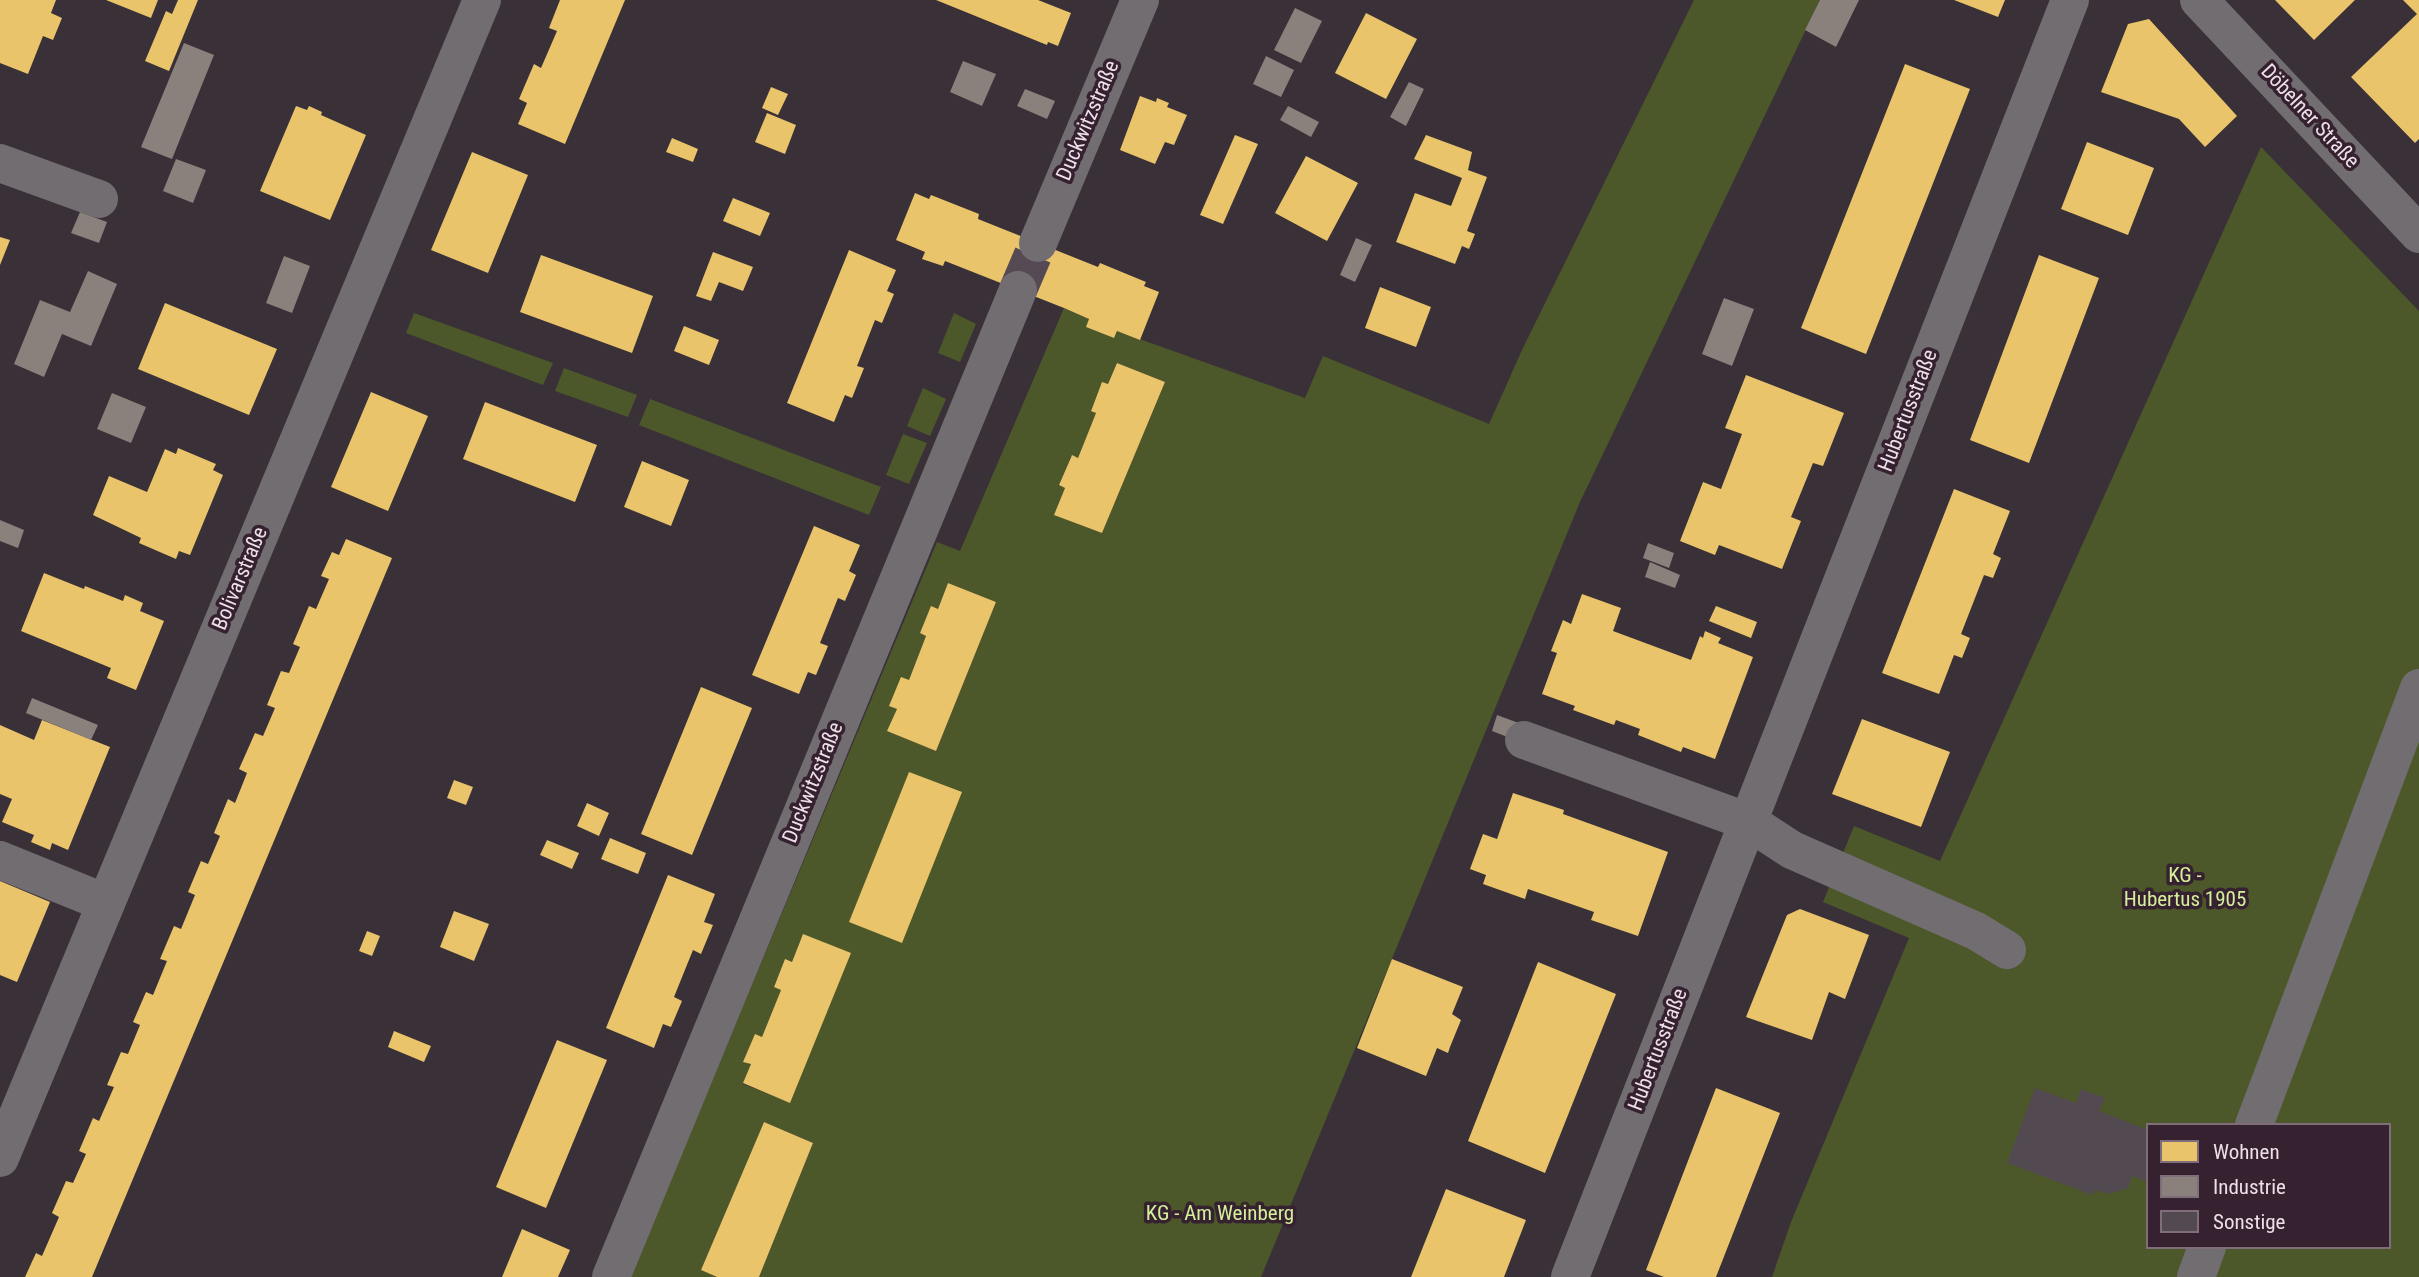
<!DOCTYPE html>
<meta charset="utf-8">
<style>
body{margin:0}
#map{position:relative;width:2419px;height:1277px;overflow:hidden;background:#3a3038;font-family:"Roboto Condensed",sans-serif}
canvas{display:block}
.legend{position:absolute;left:2146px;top:1123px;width:245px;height:126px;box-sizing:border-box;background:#352130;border:2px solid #7f6d7a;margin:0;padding:9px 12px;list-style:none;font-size:21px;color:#ede0e9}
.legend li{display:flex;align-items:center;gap:14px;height:35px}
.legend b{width:35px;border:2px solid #7f6d7a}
</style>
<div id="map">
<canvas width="2419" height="1277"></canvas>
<ul class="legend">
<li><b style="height:19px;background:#e9c46a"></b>Wohnen</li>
<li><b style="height:19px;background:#8a817c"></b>Industrie</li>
<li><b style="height:19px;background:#534a51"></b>Sonstige</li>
</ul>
</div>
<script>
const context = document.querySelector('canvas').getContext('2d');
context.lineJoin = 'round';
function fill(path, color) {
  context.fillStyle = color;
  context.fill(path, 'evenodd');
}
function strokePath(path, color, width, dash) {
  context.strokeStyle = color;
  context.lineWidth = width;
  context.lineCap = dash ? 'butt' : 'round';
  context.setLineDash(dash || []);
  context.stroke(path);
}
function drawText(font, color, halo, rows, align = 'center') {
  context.font = font + ' "Roboto Condensed",sans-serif';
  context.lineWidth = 7;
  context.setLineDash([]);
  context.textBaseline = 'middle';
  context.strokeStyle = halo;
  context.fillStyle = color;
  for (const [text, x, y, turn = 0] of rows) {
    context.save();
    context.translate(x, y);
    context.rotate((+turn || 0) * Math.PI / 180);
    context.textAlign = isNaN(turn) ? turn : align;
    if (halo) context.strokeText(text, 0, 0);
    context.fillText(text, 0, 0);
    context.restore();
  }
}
fill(new Path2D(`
 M1694,0H1820L1580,502L1261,1277H759L813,1143L764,1122L701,1270L717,1277H630L937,542L960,551L1064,308L1089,319L1087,327L1114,338L1117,331L1305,398L1323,356L1489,424L1522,350ZM1117,363L1165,382L1102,533L1055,515L1065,488L1059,485L1071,456L1078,458L1096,413L1091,410L1102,383L1108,384ZM948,583L996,602L936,751L888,731L897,709L890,706L909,680L926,636L920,633L931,607L938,609ZM803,934L790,1102L743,1084L751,1064L744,1061L755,1035L762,1037L781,990L774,986L785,960L792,962Z
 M2261,147L2419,311V1277H1772L1791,1222L1909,938L1823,902L1854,826L1940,861ZM2148,1125H2389V1247H2148Z
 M414,313L553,363L543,385L406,333Z
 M954,313L976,324L960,362L938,353Z
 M564,368L637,395L628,417L555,391Z
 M923,388L946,399L930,436L907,426Z
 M650,399L881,487L869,515L639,425Z
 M903,434L927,443L909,484L886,475Z`), '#4c582a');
fill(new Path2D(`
 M0,0H56L51,13L62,18L53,40L43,36L28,74L0,63Z
 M106,0H158L151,18Z
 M178,0H198L169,71L145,61L166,11L172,14Z
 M560,0H625L565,144L518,124L527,103L519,99L534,64L541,68L557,31L549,28Z
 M936,0H1038L1071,13L1058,46L1048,42L1047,45Z
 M1954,0H2005L1998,17Z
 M2275,0H2355L2314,40Z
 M2403,0H2419V139L2415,143L2351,77L2417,14Z
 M1366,13L1417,39L1386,99L1335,73Z
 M2149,19L2237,116L2205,147L2179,119L2101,92L2128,24Z
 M1905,64L1970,89L1866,354L1801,328Z
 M771,87L788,94L778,115L762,108Z
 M1140,96L1156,102L1157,98L1169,103L1167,107L1187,115L1174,145L1165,142L1155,164L1120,150Z
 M296,106L307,110L309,106L322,112L321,115L366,135L330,220L260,191Z
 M767,113L796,125L785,154L755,142Z
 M1235,135L1258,144L1223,224L1200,215Z
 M1426,135L1472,152L1468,170L1487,177L1467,231L1475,234L1469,249L1462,246L1455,264L1396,242L1415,193L1451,206L1462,178L1414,159Z
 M672,138L698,149L693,162L666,152Z
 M2087,142L2154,168L2128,235L2061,209Z
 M472,152L528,175L488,273L431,250Z
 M1306,156L1358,183L1327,241L1275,213Z
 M915,193L929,199L931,195L979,214L978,219L1098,267L1100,263L1146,282L1144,286L1159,292L1140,340L1117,331L1114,338L1086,327L1089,319L1064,308L945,261L943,266L922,259L925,252L896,240Z
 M733,198L770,213L760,236L723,221Z
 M0,237L10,240L0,265Z
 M849,250L896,270L887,291L894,294L882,323L875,320L857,366L864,368L852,398L845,395L834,422L787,403Z
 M713,252L753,267L743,291L719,282L711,301L696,296Z
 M541,255L653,296L632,353L520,312Z
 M2039,255L2099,278L2029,463L1970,440Z
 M1380,287L1431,307L1416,347L1365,328Z
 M165,303L277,349L249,415L138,369Z
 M684,326L719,340L709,365L674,351Z
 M1117,363L1165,382L1102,533L1054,515L1065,488L1059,485L1072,455L1078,458L1096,413L1091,411L1102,382L1108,384Z
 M1746,375L1844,413L1823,466L1813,463L1791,517L1801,521L1782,569L1719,545L1715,555L1680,541L1703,482L1721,489L1742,434L1725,428Z
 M371,392L428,416L388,511L331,487Z
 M485,402L597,445L575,502L463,459Z
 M178,448L216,464L213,470L223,475L190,555L179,551L176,559L139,543L141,538L93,515L109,476L147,492L165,449L176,454Z
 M642,461L689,480L671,526L624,507Z
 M1954,489L2010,511L1993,554L2001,558L1993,578L1984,575L1961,634L1970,638L1962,658L1954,655L1939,694L1882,673Z
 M814,526L860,545L849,571L856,575L845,601L838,598L820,643L828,646L816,675L808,672L799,694L752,675Z
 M346,539L392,558L92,1277H25L36,1253L42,1256L59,1217L52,1213L66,1181L73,1183L86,1154L79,1151L93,1118L99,1121L114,1087L107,1085L121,1052L128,1054L140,1025L133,1022L146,992L153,995L167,961L160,959L174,926L181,929L195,895L188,892L201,861L208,864L220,836L214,833L228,799L235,803L247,773L239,769L255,733L263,736L275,708L267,705L281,671L289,673L300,647L293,644L309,606L316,609L329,579L321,576L332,552L339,555Z
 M44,573L84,589L85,586L123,601L125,595L143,603L140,611L164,621L136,690L107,678L111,668L21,631Z
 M948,583L996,602L936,751L887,731L897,709L889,706L901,677L909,680L926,636L920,633L931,606L938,609Z
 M1582,594L1621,608L1613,631L1691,660L1700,636L1703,638L1705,631L1721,638L1718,643L1753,657L1715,759L1683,747L1681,752L1638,735L1640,729L1616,720L1614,725L1573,710L1575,706L1542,694L1557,653L1551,651L1563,620L1571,624Z
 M1716,606L1757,622L1751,638L1709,621Z
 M701,687L752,708L692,855L641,834Z
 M1862,719L1950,752L1921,827L1832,794Z
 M42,720L110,747L68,850L52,843L50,850L31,842L34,835L2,822L12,799L0,794V725L34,740Z
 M909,772L962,792L902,943L849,922Z
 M454,780L473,787L466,805L447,798Z
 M1513,793L1564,810L1563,814L1668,852L1638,936L1591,920L1594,912L1528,889L1525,899L1483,884L1486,875L1470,869L1483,834L1497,839Z
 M587,803L609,813L599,836L577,826Z
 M610,838L646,853L638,874L601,859Z
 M547,840L579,853L572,869L540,855Z
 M668,875L715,894L704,922L713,925L701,954L693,950L674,997L682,1001L671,1027L663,1024L654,1048L606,1028Z
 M0,881L50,902L17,982L0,975Z
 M1800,909L1869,935L1845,999L1829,992L1812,1040L1746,1017L1787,915Z
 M454,911L489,924L474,961L440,947Z
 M367,931L380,936L372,956L359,951Z
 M803,934L851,953L790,1103L743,1083L751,1064L743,1062L755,1034L762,1037L781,990L774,987L785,959L792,962Z
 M1392,959L1463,987L1452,1014L1461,1020L1450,1047L1448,1053L1437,1048L1426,1076L1357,1048Z
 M1538,962L1616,994L1545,1173L1468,1141Z
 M394,1031L431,1046L424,1062L388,1047Z
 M557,1040L607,1060L546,1208L496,1187Z
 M1716,1088L1780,1113L1716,1277H1664L1646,1270Z
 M764,1122L813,1143L759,1277H717L701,1270Z
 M1446,1189L1526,1220L1504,1277H1411Z
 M522,1229L570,1250L558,1277H502Z`), '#e9c46a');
fill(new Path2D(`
 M1820,0H1859L1836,47L1805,30Z
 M1295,8L1322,21L1301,63L1274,50Z
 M184,43L214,55L172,159L141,147Z
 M1266,56L1294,70L1281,97L1253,84Z
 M963,61L996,74L982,106L950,92Z
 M1409,82L1424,89L1406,126L1390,117Z
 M1025,89L1055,101L1047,119L1017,106Z
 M1288,106L1319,122L1311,137L1280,120Z
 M176,159L206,170L193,203L163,191Z
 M80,212L107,222L99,243L71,233Z
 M1356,238L1372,245L1355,282L1340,275Z
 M284,256L310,266L292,313L266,303Z
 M88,271L117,284L91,346L62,334L44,377L14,364L40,300L70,312Z
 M1724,298L1754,309L1732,366L1702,354Z
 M112,393L146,407L131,443L97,429Z
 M0,520L24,530L18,548L0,541Z
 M1648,543L1674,553L1669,568L1643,558Z
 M1650,562L1680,575L1675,588L1645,577Z
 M32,698L98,725L91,740L26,713Z
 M1497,715L1524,725L1518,741L1492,731Z`), '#8a817c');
fill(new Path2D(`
 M2035,1088L2076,1103L2081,1089L2105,1098L2099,1111L2148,1130L2147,1182L2132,1176L2128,1188L2108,1194L2095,1190L2093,1195L2007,1163Z`), '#534a51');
strokePath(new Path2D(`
 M1018,290L1038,243`), '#554a53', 38, [38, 19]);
strokePath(new Path2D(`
 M2199,0L2419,234
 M0,163L99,199
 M1038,243L1140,0
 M1524,740L1749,822L1792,850L1976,931L2007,950
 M0,860L106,903
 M2254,1125L2419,688
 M0,1158L482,0
 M611,1277L1018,290
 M1570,1277L2070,0
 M2196,1277L2207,1247`), '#716d70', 38);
drawText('21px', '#ede0e9', '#352130', [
 ["Döbelner Straße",2309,117,47],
 ["Duckwitzstraße",1089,121,-67],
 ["Hubertusstraße",1909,411,-69],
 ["Bolivarstraße",241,579,-67],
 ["Duckwitzstraße",814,783,-68],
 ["Hubertusstraße",1659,1050,-69]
]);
drawText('21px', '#d4ee99', '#352130', [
 ["KG -",2185,877],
 ["Hubertus 1905",2185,901],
 ["KG - Am Weinberg",1220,1215]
]);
</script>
